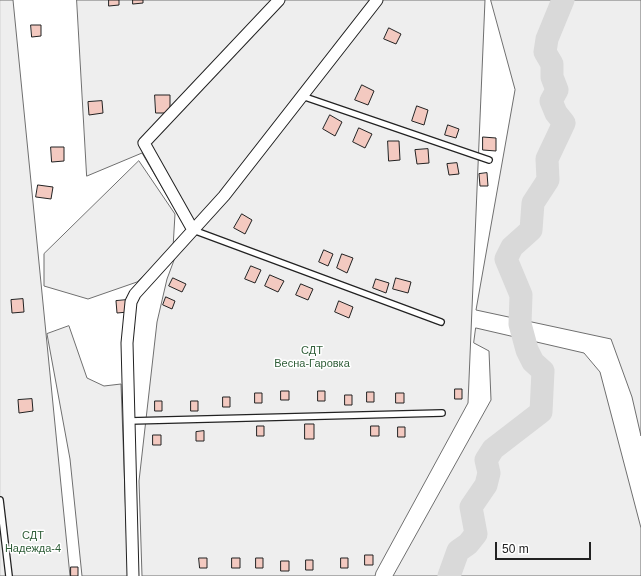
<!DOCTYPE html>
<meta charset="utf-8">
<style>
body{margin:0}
#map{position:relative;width:641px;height:576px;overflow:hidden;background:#fff;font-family:Helvetica,sans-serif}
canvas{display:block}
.scale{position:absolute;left:495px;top:542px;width:96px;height:18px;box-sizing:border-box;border:2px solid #222;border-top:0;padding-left:5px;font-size:12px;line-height:14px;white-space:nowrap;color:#222;-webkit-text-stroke:3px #fff;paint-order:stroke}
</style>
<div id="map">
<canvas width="641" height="576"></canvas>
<div class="scale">50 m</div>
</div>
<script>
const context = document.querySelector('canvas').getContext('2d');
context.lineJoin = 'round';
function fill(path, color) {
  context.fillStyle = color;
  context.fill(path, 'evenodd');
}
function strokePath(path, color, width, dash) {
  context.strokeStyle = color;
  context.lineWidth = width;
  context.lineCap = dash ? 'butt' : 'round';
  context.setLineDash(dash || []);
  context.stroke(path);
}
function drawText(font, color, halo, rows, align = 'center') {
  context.font = font + ' Helvetica,sans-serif';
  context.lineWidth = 3;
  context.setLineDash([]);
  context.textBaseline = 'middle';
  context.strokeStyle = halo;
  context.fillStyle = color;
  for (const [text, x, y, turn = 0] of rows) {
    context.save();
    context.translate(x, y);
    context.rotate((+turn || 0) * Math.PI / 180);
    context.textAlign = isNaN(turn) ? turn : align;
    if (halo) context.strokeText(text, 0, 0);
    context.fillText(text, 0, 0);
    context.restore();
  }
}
const green = new Path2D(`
 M0,0H13L70,576H0Z
 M77,0H485L468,403L376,572L375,576H142L139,481L157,322L167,279L186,228L142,153L87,176Z
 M491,0H641V436L632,397L611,339L476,310L515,90Z
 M139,161L175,214L173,248L137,282L88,299L44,286V254Z
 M69,326L87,378L104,386L121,384L128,576H82L70,459L47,334Z
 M476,328L584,353L600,372L641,528V576H393L491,400L489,351L474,343Z`);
fill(green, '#eee');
strokePath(green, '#6f6f6f', 1);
strokePath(new Path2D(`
 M449,576L458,551L468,544L476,534L471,507L486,485L489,473L486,460L493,449L541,412L543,371L533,362L527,350L520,324L521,295L506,259L512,247L531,230L533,203L548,180L547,159L564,123L556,113L551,101L557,90L552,77V64L545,52L547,39L563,0`), '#d9d9d9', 23);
const building = new Path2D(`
 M109,0H119V5L109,6Z
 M133,0H143V3L133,4Z
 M31,25H41V36L32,37Z
 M389,28L401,34L396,44L384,39Z
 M362,85L374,91L368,105L355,100Z
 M155,95H170V113H156Z
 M102,101L103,113L89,115L88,102Z
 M417,106L428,110L424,125L412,121Z
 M330,115L342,122L335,136L323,129Z
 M448,125L459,129L456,138L445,135Z
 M359,128L372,134L365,148L353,142Z
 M483,137L496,138V151L483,150Z
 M388,141H399L400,160L389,161Z
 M51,147H64V161L52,162Z
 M428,149L429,163L417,164L415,150Z
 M457,163L459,174L449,175L447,164Z
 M487,173L488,186H480L479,174Z
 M38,185L53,187L51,199L36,197Z
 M242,214L252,220L245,234L234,228Z
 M324,250L333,254L328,266L319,262Z
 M342,254L353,258L347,273L337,268Z
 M251,266L261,270L255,283L245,279Z
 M270,275L284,281L278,292L265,286Z
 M173,278L186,284L182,292L169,286Z
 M396,278L411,282L408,293L393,289Z
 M376,279L389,283L386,293L373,288Z
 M301,284L313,289L308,300L296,295Z
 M166,297L175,301L172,309L163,305Z
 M23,299L24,312L12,313L11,300Z
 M127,300L128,312L117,313L116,301Z
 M339,301L353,307L349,318L335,312Z
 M455,389H462V399H455Z
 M281,391H289V400H281Z
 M318,391H325V401H318Z
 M367,392H374V402H367Z
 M255,393H262V403H255Z
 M396,393H404V403H396Z
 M345,395H352V405H345Z
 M223,397H230V407H223Z
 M32,399L33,411L19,413L18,400Z
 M155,401H162V411H155Z
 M191,401H198V411H191Z
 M305,424H314V439H305Z
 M257,426H264V436H257Z
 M371,426H379V436H371Z
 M398,427H405V437H398Z
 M204,431V441H196V432Z
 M153,435H161V445H153Z
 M365,555H373V565H365Z
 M199,558H207V568H200Z
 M232,558H240V568H232Z
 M256,558H263V568H256Z
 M341,558H348V568H341Z
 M306,560H313V570H306Z
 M281,561H289V571H281Z
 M71,567H78V576H71Z`);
fill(building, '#f3c9c0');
strokePath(building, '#222', 1);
const service = new Path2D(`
 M302,96L489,160
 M193,230L441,322
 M129,421L442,413
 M0,500L9,576`);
const minor = new Path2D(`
 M193,230L144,143L279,0
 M133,576L127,343L131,302L135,294L224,196L377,0`);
strokePath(service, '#222', 8);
strokePath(minor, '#222', 13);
strokePath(service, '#fff', 5.5);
strokePath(minor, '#fff', 11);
drawText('11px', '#2f5e38', '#fff', [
 ["СДТ",312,351],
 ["Весна-Гаровка",312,364],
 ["СДТ",33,536],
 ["Надежда-4",33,549]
]);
</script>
